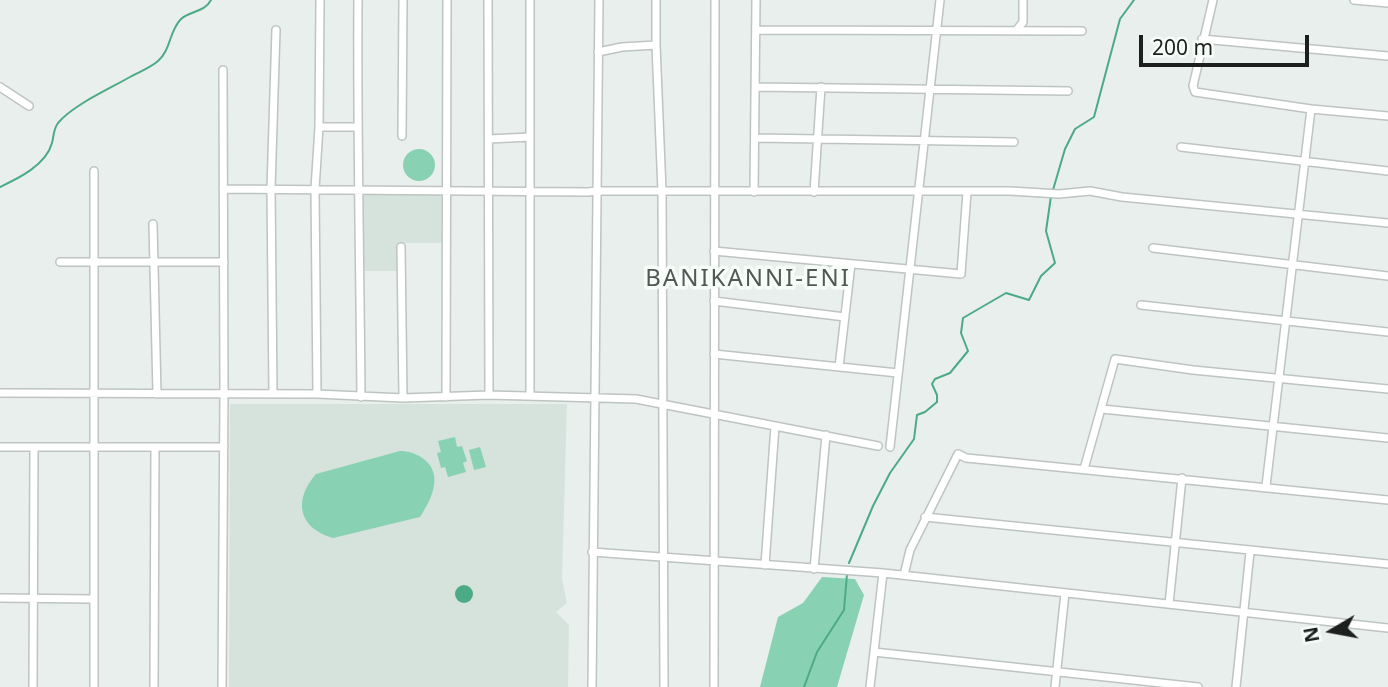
<!DOCTYPE html>
<style>
body{margin:0}
#map{position:relative;width:1388px;height:687px;overflow:hidden;background:#e9efec;font-family:"Noto Sans",sans-serif}
canvas{display:block}
.north{position:absolute;left:1297px;top:596px;width:70px;height:70px;-webkit-text-stroke:5px #f6fdf9;paint-order:stroke;rotate:260deg;font-size:19px;font-weight:700;line-height:28px;text-align:center;color:#1d1f1e}
.north::after{content:'';display:block;margin:auto;width:24px;height:32px;background:#1d1f1e;clip-path:polygon(50% 0,100% 100%,50% 72%,0 100%)}
.scale{position:absolute;left:1139px;top:35px;width:170px;height:32px;box-sizing:border-box;border:4px solid #1d1f1e;border-top:0;padding-left:9px;font-size:21px;line-height:24px;white-space:nowrap;color:#1d1f1e;-webkit-text-stroke:5px #f6fdf9;paint-order:stroke}
</style>
<div id="map">
<canvas width="1388" height="687"></canvas>
<div class="north">N</div>
<div class="scale">200 m</div>
</div>
<script>
const context = document.querySelector('canvas').getContext('2d');
context.lineJoin = 'round';
function fill(path, color) {
  context.fillStyle = color;
  context.fill(path, 'evenodd');
}
function strokePath(path, color, width, dash) {
  context.strokeStyle = color;
  context.lineWidth = width;
  context.lineCap = dash ? 'butt' : 'round';
  context.setLineDash(dash || []);
  context.stroke(path);
}
function drawText(font, color, halo, rows, align = 'center') {
  context.font = font + ' "Noto Sans",sans-serif';
  context.lineWidth = 7;
  context.setLineDash([]);
  context.textBaseline = 'middle';
  context.strokeStyle = halo;
  context.fillStyle = color;
  for (const [text, x, y, turn = 0] of rows) {
    context.save();
    context.translate(x, y);
    context.rotate((+turn || 0) * Math.PI / 180);
    context.textAlign = isNaN(turn) ? turn : align;
    if (halo) context.strokeText(text, 0, 0);
    context.fillText(text, 0, 0);
    context.restore();
  }
}
fill(new Path2D(`
 M363,194H441L442,243H399V271H364Z
 M230,404H567L562,579L567,603L556,612L569,625L568,687H229Z`), '#d5e3dc');
fill(new Path2D(`
 M403 165a16 16 0 1 1 32 0a16 16 0 1 1-32 0Z
 M455,437L457,447L462,446L467,461L463,463L466,472L448,477L445,467L441,468L437,453L441,452L438,441Z
 M480,447L486,467L474,470L469,450Z
 M400,451C408,451 414,453 421,457C445,472 432,499 420,517L333,538C298,528 293,500 316,474Z
 M822,577L855,579L864,595L837,687H760L778,617L803,603Z`), '#89d1b3');
fill(new Path2D(`
 M455 594a9 9 0 1 1 18 0a9 9 0 1 1-18 0Z`), '#4caa87');
strokePath(new Path2D(`
 M0,187C19,178 46,165 52,143C54,136 53,130 58,123C73,105 109,89 130,77C139,72 150,68 158,61C171,50 169,31 181,19C191,10 204,13 211,0
 M1053,190L1065,149L1075,129L1094,117L1120,19L1134,0
 M849,563L873,506L890,473L914,439L917,415L925,412L937,402V395L932,384L935,379L950,373L968,351L961,333L963,318L1006,293L1029,300L1041,276L1055,263L1046,231L1051,196
 M804,687L817,652L844,610L847,574`), '#4caa87', 2);
const minor = new Path2D(`
 M358,0C357,132 360,265 361,397
 M488,0L489,395
 M530,0V396
 M656,0V45L662,191L664,687
 M1213,0L1193,86L1195,92L1311,109L1388,116
 M1354,0L1388,3
 M757,30L1082,31
 M1016,31L1023,22V0
 M1202,39L1388,56
 M598,52L622,47L656,45
 M0,87L29,106
 M756,87L1068,91
 M319,127H357
 M402,136L403,0
 M756,138L1014,142
 M489,139L530,137
 M1181,147L1388,171
 M94,171V687
 M223,189L588,192L596,191H1010L1059,194L1090,191L1122,197L1388,223
 M754,192L756,0
 M814,192L821,87
 M153,224L157,394
 M401,247L403,398
 M1153,248L1388,276
 M714,251L961,274L967,192
 M60,262H224
 M714,301L845,317
 M1141,305L1388,332
 M714,354L898,373
 M839,367L851,264
 M0,393L317,394L403,398L489,395L636,399L878,446
 M273,394L271,188L276,30
 M317,394L315,189L319,127L320,0
 M446,397L447,0
 M1102,409L1388,438
 M0,447H224
 M890,447L940,0
 M1084,469L1115,359L1193,370L1388,389
 M1266,486L1311,109
 M925,517L1388,564
 M592,552L883,573L1388,628
 M765,565L775,426
 M814,569L826,435
 M904,575L910,550L958,454L966,458L987,460L1388,500
 M0,598L94,599
 M1169,604L1182,478
 M874,652L1198,687
 M33,687L34,447
 M154,687L155,447
 M222,687L224,394L223,70
 M592,687L599,0
 M714,687L715,0
 M870,687L883,573
 M1055,687L1065,593
 M1236,687L1250,552`);
strokePath(minor, '#bdc4c1', 10);
strokePath(minor, '#fff', 7);
context.letterSpacing = '2px';
drawText('24px', '#535856', '#f6fdf9', [
 ["BANIKANNI-ENI",748,279]
]);
context.letterSpacing = '0px';
</script>
